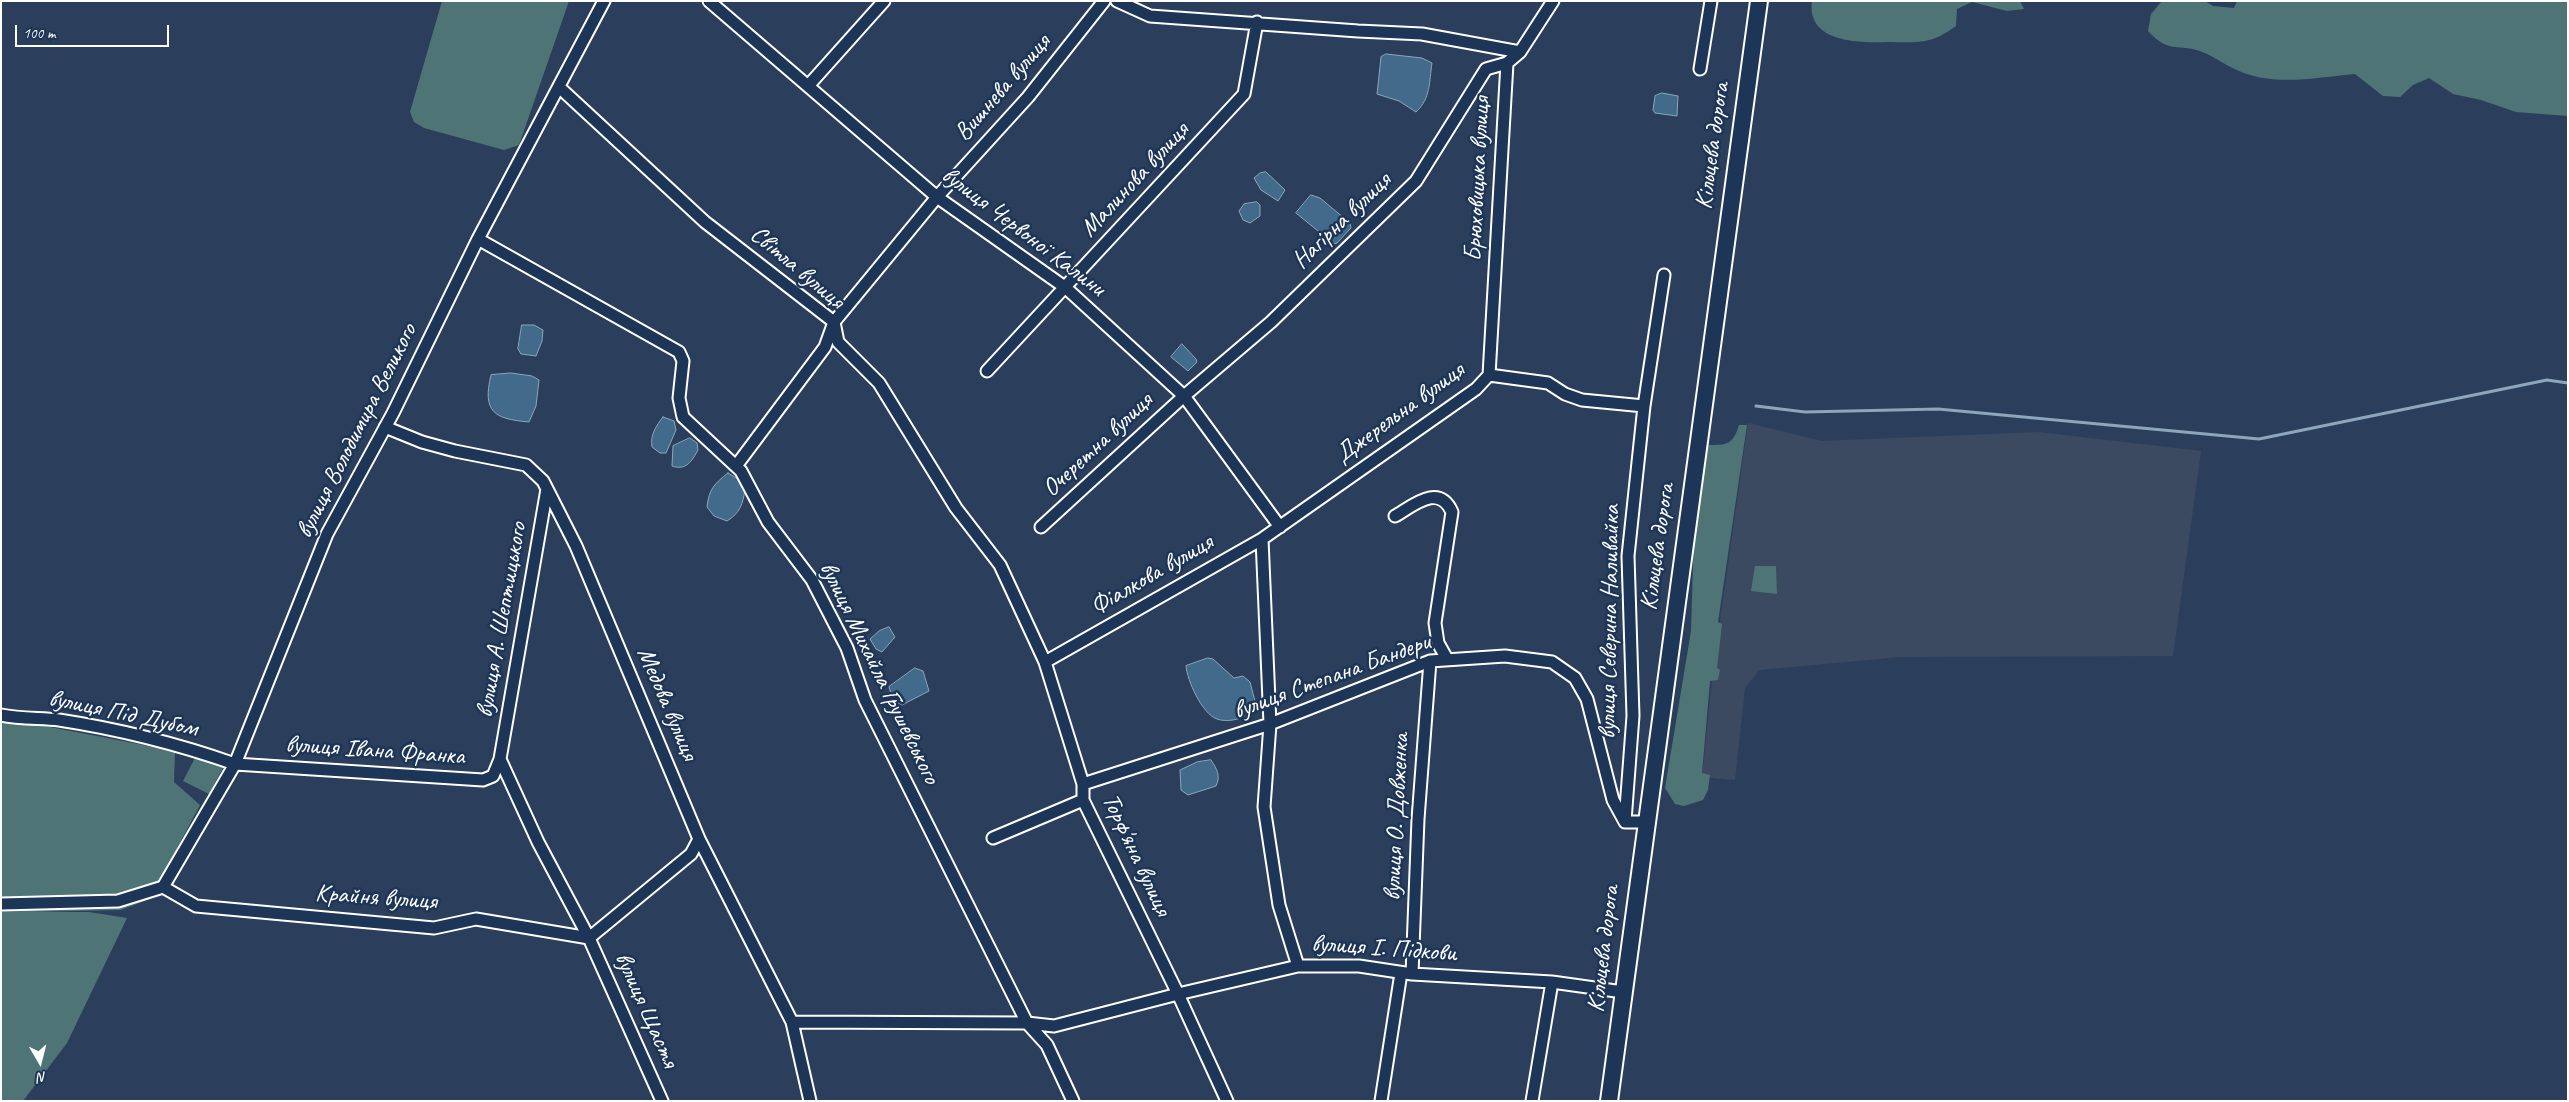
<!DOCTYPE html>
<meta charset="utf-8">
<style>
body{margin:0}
#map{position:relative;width:2569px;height:1102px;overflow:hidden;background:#2b3f5c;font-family:Caveat,sans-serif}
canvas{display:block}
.frame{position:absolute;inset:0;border:2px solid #fff;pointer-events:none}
.north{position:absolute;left:15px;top:1037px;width:50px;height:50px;-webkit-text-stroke:4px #1d3557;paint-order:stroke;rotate:172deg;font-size:14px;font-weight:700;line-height:20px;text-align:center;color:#fff}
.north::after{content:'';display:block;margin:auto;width:18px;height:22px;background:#fff;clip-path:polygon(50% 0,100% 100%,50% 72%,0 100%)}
.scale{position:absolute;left:15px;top:25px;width:154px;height:22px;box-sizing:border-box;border:2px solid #fff;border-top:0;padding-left:6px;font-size:15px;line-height:18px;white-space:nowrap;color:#fff;-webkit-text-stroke:4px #1d3557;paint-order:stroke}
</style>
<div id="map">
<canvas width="2569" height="1102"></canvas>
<div class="frame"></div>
<div class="north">N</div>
<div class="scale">100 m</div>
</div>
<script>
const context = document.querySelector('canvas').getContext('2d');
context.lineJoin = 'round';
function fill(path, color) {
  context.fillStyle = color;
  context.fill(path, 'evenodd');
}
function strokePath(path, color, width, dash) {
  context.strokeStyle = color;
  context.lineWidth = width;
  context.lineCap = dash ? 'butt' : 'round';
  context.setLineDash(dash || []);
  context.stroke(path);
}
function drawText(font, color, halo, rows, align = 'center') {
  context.font = font + ' Caveat,sans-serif';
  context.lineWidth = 5;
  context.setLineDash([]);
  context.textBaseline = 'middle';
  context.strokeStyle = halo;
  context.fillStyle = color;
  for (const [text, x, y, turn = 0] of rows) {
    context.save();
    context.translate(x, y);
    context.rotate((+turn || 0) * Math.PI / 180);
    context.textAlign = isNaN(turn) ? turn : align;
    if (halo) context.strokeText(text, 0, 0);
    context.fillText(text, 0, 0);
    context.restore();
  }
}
fill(new Path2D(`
 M1748,423L1822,441L2039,432L2201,451L2173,656L1900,657L1759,670L1745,688L1735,780L1702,777L1713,671Z`), '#3c4a61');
fill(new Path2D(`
 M442,1H569L519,145L504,150L424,128L414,122L410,112Z
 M1812,1H2020L2024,9L2007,11L1972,2L1957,9L1956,26C1946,33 1937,39 1925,41C1914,43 1902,42 1891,42C1862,43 1806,44 1812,1Z
 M2162,1H2205L2213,6L2234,8L2237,1H2568V116L2516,112L2481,100L2453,94L2429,78L2413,85L2400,97L2383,96L2355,74C2319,77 2280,86 2244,73C2229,68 2216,57 2200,51C2174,43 2170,54 2148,31L2151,14Z
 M1739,425H1747L1718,622L1722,624L1717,668L1720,670L1718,680L1710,681L1702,773L1710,775L1708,790L1703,800L1684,806L1675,804L1665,788L1691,631L1694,532L1708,445C1727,445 1733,445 1739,425Z
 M1755,566H1776L1777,594L1751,591Z
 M1,720L29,723L175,751L174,782L200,805L150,899L121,910L30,912H89L127,918L67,1043L23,1101H1Z
 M196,756L224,766L209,794L183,781Z`), '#4f7476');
const water = new Path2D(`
 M1386,54L1422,58L1432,63C1429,82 1431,98 1416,112L1399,101L1377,94L1381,57Z
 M1662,93L1678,96L1677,116L1655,113L1653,110L1655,96Z
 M1266,172L1285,190L1278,201L1261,190L1254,178L1260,173Z
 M1311,195L1320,198L1350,223L1351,228L1337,243L1334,244L1296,213Z
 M1257,202L1260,205V216L1250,223L1243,220L1239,211L1244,204Z
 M522,325H534L543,330L542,341L536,356L521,354L518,349Z
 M1182,344L1196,359L1197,362L1188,371L1171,357Z
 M511,373L532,376L539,380L536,406L529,422C494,419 482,412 491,375Z
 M663,417L674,421L676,430L666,453H660L652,447C650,435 656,426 663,417Z
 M690,438L697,443L698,450C692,461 686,471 672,466L673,446Z
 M728,473L738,479L745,489C743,504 740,513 727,521L714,516L707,507C709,489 714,484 728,473Z
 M889,627L895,637L882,652L876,649L870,639L879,631Z
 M1208,658L1213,659L1234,678L1243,676L1250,682L1257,709C1251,715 1245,718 1237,719C1231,721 1222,721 1217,719C1202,714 1187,680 1186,666Z
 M915,668L923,671L929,691L902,705L893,701L889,687Z
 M1211,760C1217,769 1221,776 1216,786L1188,795L1181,790L1180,770L1197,762Z`);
fill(water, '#426a8a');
strokePath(water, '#8ea6b9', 1);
strokePath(new Path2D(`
 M1756,406L1805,412L1938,409L2259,439L2547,380L2568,383`), '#8ea6b9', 3);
const minor = new Path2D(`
 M709,1L937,197L1066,288L1184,396L1280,527
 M1117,1L1150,16L1358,31L1422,34L1520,52
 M1700,69L1711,1
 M808,86L884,1
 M559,87L705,222L834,322L838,342L879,383L956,508L1000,565L1045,662L1083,784V800L1178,994L1227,1101
 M478,239L679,352L683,361L679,398L683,417L741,471L768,522L812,580L847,648L865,700L1027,1023L1047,1045L1073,1101
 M987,371L1244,94L1257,22
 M1489,375L1507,63L1520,52L1553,1
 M1489,375L1548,383L1565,394L1582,400L1644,406
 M385,427L422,442L455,451L526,465L543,481L576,546L699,839L792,1022L810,1101
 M736,466L825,347L834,322L937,197L1028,97L1104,1
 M1395,516C1414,505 1439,483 1452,512L1435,623L1438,643L1447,659
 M1041,527L1184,396L1271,322L1416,181L1486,69L1507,63
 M1262,539L1270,724L1264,807L1279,905L1298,966
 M1045,662L1262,539L1476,389L1489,375
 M1,715C20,719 40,718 59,720C118,729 178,744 235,764L483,780L493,776L500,759L547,489
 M500,759L538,842L589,938L662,1101
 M1083,784L1270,724L1430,661L1505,656L1552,662L1575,678L1587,699L1613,800L1625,822H1646
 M1625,821L1633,716L1628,556L1644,406L1664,275
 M993,838L1083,800
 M163,887L235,764L327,534L393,413L478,239L604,1
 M163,887L196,906L434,928L476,919L589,938
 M1,904L118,901L163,887
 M589,938L691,854L699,839
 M1412,974L1418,819L1430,661
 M792,1022L1027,1023L1054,1026L1178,994L1298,966H1359L1412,974L1552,982L1623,992
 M1381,1101L1401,973
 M1532,1101L1552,982`);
const highway = new Path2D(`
 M1609,1101L1759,1`);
strokePath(minor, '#fff', 15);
strokePath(highway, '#fff', 20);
strokePath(minor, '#1d3557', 11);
strokePath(highway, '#1d3557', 16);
drawText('25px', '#fff', '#1d3557', [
 ["Вишнева вулиця",1003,88,-49],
 ["Кільцева дорога",1713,146,-82],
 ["Брюховицька вулиця",1478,179,-87],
 ["Малинова вулиця",1135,180,-47],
 ["Нагірна вулиця",1342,221,-44],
 ["вулиця Червоної Калини",1023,232,37],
 ["Світла вулиця",797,268,40],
 ["Джерельна вулиця",1400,413,-36],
 ["вулиця Володимира Великого",357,431,-63],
 ["Очеретна вулиця",1098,445,-43],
 ["Кільцева дорога",1658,547,-82],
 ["Фіалкова вулиця",1152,575,-30],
 ["вулиця А. Шептицького",502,620,-80],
 ["вулиця Северина Наливайка",1610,622,-89],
 ["вулиця Михайла Грушевського",879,673,64],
 ["вулиця Степана Бандери",1332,677,-20],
 ["Медова вулиця",667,704,67],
 ["вулиця Під Дубом",123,714,12],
 ["вулиця Івана Франка",375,751,4],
 ["вулиця О. Довженка",1397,817,-87],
 ["Торф'яна вулиця",1136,855,65],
 ["Крайня вулиця",376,898,4],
 ["вулиця І. Підкови",1384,949,4],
 ["Кільцева дорога",1604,949,-83],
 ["вулиця Щастя",646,1010,66]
]);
</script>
